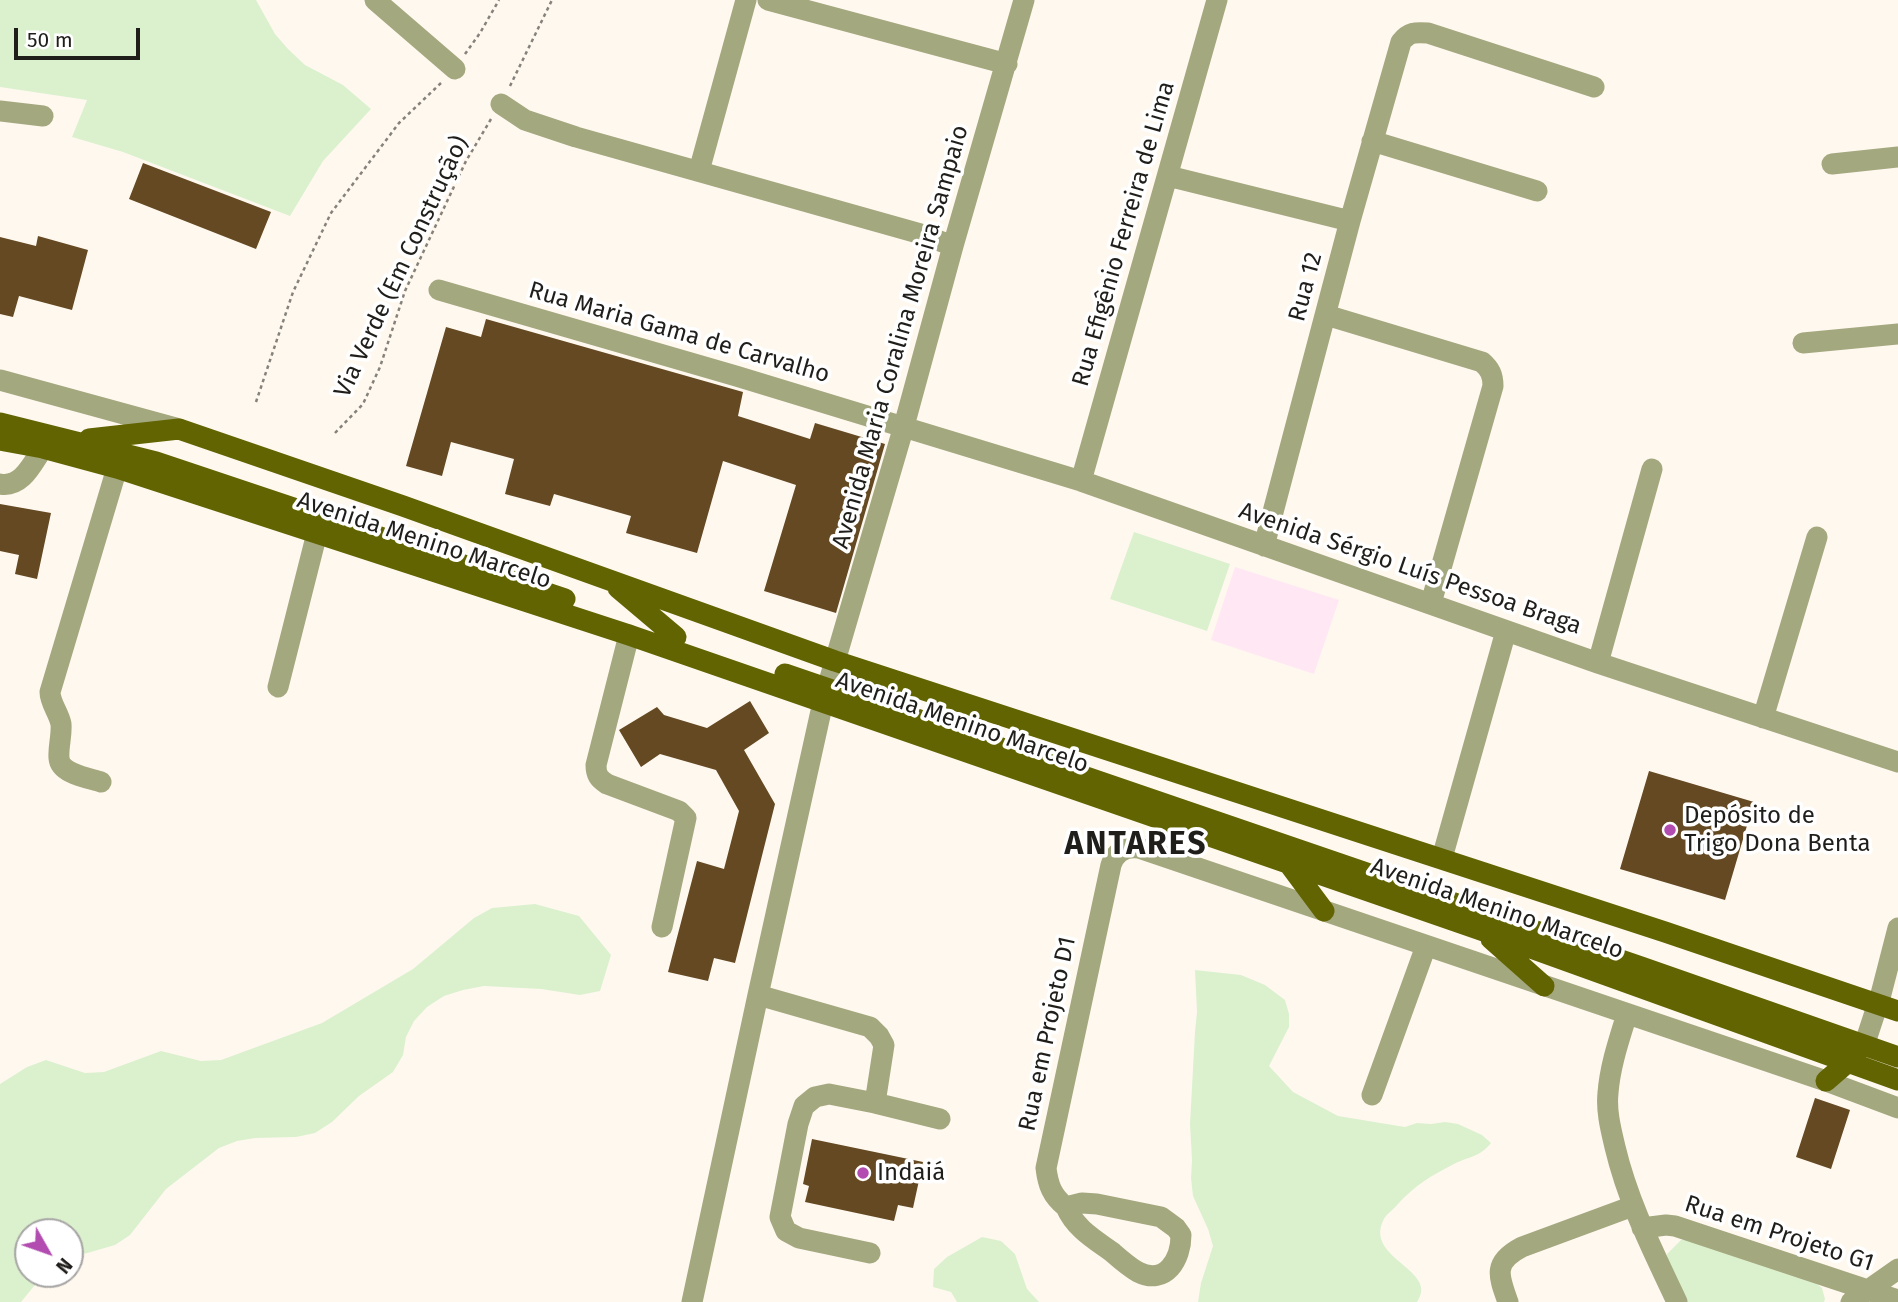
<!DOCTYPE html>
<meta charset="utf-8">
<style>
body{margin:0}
#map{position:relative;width:1898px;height:1302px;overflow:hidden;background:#fff8ef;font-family:"Fira Sans",sans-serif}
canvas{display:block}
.north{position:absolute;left:14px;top:1218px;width:70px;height:70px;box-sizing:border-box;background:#fff;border:2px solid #a6a5a4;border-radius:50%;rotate:130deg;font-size:19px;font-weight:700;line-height:28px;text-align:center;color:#201e1b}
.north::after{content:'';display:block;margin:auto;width:24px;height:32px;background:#b24cb0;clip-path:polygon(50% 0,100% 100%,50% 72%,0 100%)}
.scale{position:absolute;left:14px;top:28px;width:126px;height:32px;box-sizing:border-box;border:4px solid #201e1b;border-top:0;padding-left:9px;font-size:21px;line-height:24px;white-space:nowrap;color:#201e1b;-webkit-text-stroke:5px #fff;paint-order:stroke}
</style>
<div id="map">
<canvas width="1898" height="1302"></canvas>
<div class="north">N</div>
<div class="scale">50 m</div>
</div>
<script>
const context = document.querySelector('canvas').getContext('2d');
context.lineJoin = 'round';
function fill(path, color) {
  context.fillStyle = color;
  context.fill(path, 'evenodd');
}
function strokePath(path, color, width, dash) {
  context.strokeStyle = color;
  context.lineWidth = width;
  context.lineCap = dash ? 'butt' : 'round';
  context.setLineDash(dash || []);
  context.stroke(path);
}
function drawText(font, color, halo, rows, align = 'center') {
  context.font = font + ' "Fira Sans",sans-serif';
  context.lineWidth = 7;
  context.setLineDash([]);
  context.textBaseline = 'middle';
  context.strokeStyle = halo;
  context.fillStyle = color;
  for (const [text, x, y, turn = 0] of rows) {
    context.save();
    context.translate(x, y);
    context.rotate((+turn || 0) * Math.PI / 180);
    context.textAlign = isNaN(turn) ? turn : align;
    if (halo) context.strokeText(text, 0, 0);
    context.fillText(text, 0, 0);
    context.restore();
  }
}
fill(new Path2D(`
 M1235,567L1339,600L1314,674L1211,640Z`), '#ffe7f4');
fill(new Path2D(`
 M0,0H256L275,34L288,49L305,65L343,85L371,109L323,161L290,216L123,152L72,137L87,100L0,87Z
 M1134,532L1230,564L1207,631L1110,599Z
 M535,904L579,916L611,955L600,991L580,995L541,989L484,986L463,990L444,996L427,1007L414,1021L406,1037L403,1055L393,1072L359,1096L332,1122L315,1133L296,1137L255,1138L237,1141L219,1148L166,1189L130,1235L115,1245L70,1258V1232H28V1274H44L21,1302H0V1084L27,1067L46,1060L85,1073L104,1072L161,1051L201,1061L221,1060L322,1023L413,969L474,918L492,908Z
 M1195,970L1241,975L1265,985L1285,1000L1289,1014V1027L1269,1066L1293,1092L1338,1116L1405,1127L1417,1123L1431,1124L1445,1122L1458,1124L1482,1135L1491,1143C1480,1157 1470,1156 1454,1164C1432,1175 1414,1186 1397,1205C1393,1210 1385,1215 1383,1221C1365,1259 1440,1270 1417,1302H1198L1201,1283L1213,1246L1208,1229L1193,1196L1191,1178L1192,1160L1190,1124L1195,1032L1197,1012Z
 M982,1237L1001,1241L1015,1254L1027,1289L1039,1302H957L951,1292L933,1287L934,1269L947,1257Z
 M1681,1240H1694L1812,1280L1822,1288L1825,1299L1824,1302H1686L1668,1262L1667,1254Z`), '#dbf1ce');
fill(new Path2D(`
 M143,163L271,212L256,249L129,199Z
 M38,236L88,250L72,310L19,296L13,317L0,314V237L36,246Z
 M486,319L743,392L738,416L810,439L815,423L885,444L836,613L764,591L796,485L723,461L697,553L626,533L631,516L554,494L550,506L505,494L514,459L451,442L442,476L406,466L446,327L481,337Z
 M0,504L51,513L37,579L15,574L19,555L0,551Z
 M750,701L769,733L744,750L775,804L735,963L714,958L708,981L668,972L697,861L724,869L739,811L716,770L660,754L641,767L619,730L657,707L664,715L707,728Z
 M1649,771L1754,802L1725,900L1620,869Z
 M1815,1098L1850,1110L1831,1169L1796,1157Z
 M812,1139L923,1162L913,1208L898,1205L894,1221L805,1202L809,1186L803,1184Z`), '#644922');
strokePath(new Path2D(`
 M465,54L480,33L499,0
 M510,86L552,0
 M256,402L293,292L331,213L399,123L441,83
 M335,433L363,404L380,367L405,291L466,161L491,119`), '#85817b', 2.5, [3.5, 3.5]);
strokePath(new Path2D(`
 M375,0L455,69
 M768,0L1007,64
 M501,104L525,120L576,137L921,234L953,246
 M0,111L43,116
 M1372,141L1537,191
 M1832,164L1898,157
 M699,171L746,0
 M1168,176L1350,221
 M439,290L736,376L1081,481L1598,663L1898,762
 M1326,315L1482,362C1490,369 1493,375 1493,386L1431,603
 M1803,343L1898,334
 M0,380L179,429
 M1081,481L1217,0
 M0,484C22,488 32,464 43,448
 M1264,546L1350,221L1401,42C1409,32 1415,32 1428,33L1594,87
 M629,635L596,765C596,775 599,779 607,784L679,811L686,818L662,927
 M1598,663L1652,469
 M278,687L317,533
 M1763,718L1817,537
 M101,782C89,778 60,774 59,758C58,747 62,736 61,724C59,713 50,703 50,692L117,468
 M1442,858L1506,631
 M758,995L870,1027L879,1036L884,1045L875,1103L829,1094L815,1097L804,1106L798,1124L780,1217L786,1231L799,1238L870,1253
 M1627,1014C1619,1040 1610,1066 1608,1093C1606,1111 1611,1130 1615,1147C1628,1202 1653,1251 1677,1302
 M1864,1046L1881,994L1898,928
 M1372,1095L1426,946
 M875,1103L940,1119
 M1082,1203L1097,1204L1161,1217L1176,1228L1181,1235C1181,1259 1166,1286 1138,1272C1129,1267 1120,1259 1112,1252C1094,1239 1075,1228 1066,1207Z
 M1066,1207C1052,1196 1048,1185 1046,1168L1111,865C1115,852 1125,846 1139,848L1826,1081L1898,1108
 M1642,1228L1666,1225L1675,1226L1898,1300
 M692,1302L758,995L823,702L904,426L953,246L1024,0
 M1508,1302C1498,1275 1493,1262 1522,1247L1633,1206
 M1851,1302L1898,1269`), '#a4a87f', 21);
strokePath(new Path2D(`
 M0,423L156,462L565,599
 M89,439L179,429L403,506L835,661L1665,932L1898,1011
 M0,440L43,448L117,468L629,635L1481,930L1898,1080
 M618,588L676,637
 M785,674L1641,967L1898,1057
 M1289,864L1324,911
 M1491,939L1544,986
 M1826,1081L1856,1055`), '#616401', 21);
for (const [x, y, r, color] of [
 [1670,830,7,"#b24cb0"],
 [863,1173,7,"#b24cb0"]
]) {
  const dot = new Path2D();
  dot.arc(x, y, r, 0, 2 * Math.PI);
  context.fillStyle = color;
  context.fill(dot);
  strokePath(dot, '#fff', 2.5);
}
drawText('24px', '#201e1b', '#fff', [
 ["Rua Efigênio Ferreira de Lima",1124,234,-74],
 ["Via Verde (Em Construção)",402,267,-65],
 ["Rua 12",1306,287,-75],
 ["Rua Maria Gama de Carvalho",679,333,16],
 ["Avenida Maria Coralina Moreira Sampaio",901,337,-74],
 ["Avenida Menino Marcelo",424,541,18],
 ["Avenida Sérgio Luís Pessoa Braga",1410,569,19],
 ["Avenida Menino Marcelo",962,723,19],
 ["Avenida Menino Marcelo",1497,909,19],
 ["Rua em Projeto D1",1048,1034,-78],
 ["Rua em Projeto G1",1779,1234,18]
]);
drawText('24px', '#201e1b', '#fff', [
 ["Depósito de",1684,816],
 ["Trigo Dona Benta",1684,844],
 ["Indaiá",877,1173]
], 'left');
context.letterSpacing = '2px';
drawText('bold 32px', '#201e1b', '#fff', [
 ["ANTARES",1136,845]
]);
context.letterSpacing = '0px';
</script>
